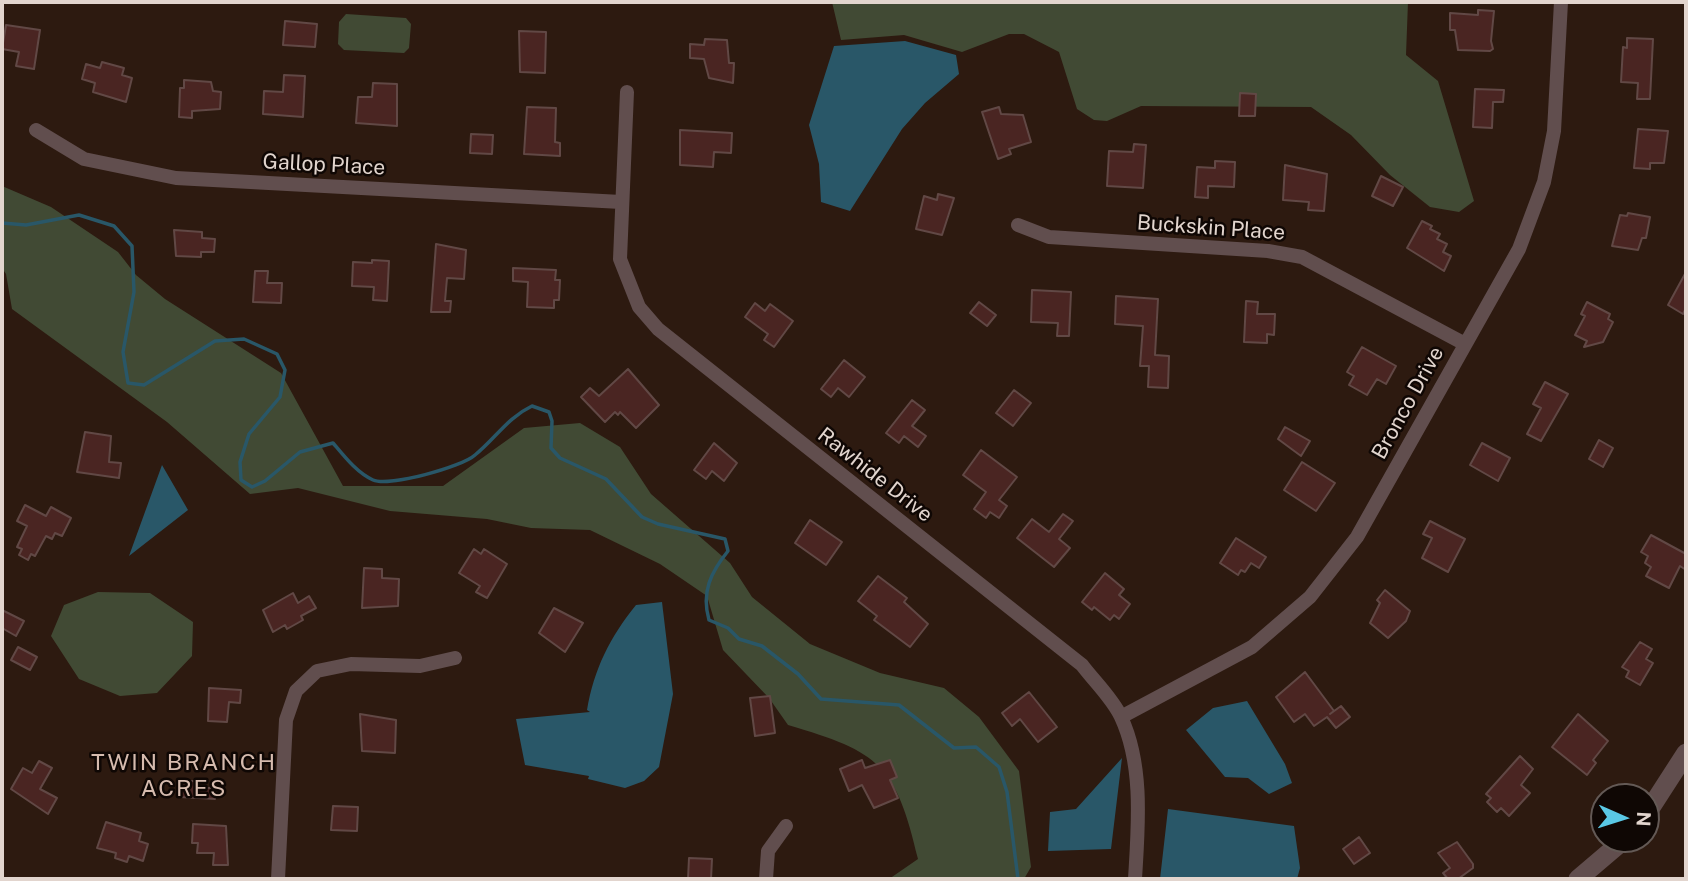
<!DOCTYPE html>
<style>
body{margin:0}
#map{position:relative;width:1688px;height:881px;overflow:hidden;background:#2d1a10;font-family:"Public Sans",sans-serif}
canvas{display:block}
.frame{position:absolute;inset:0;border:4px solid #e2d5ce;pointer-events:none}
.north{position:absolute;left:1590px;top:783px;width:70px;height:70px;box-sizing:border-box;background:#0f0704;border:2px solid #635955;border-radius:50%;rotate:93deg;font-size:19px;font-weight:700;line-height:28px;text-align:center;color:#e2d5ce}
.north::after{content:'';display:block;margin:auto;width:24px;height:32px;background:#5ac8e5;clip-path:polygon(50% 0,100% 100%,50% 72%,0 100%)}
</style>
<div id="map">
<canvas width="1688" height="881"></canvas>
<div class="frame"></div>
<div class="north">N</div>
</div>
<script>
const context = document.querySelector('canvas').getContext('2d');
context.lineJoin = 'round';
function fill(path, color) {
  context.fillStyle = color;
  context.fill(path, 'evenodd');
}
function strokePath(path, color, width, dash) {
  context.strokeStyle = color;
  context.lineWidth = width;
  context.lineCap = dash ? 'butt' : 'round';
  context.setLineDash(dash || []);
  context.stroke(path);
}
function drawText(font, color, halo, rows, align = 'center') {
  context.font = font + ' "Public Sans",sans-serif';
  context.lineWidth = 5;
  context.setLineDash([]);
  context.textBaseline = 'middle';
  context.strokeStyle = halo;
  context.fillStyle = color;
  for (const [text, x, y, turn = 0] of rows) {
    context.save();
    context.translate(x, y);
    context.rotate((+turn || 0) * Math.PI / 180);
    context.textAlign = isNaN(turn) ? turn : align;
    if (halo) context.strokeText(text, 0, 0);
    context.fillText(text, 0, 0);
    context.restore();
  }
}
fill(new Path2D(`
 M832,2H1408L1406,55L1438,81L1474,201L1459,212L1430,207L1390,175L1351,135L1311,107L1141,106L1107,121L1094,120L1077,109L1059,52L1024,34H1009L962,52L904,35L841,40Z
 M346,14L406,18L411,24L409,48L404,53L344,50L338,44L339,22Z
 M2,186L51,207L118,252L136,275L165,299L281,373L343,486H443L524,428L580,423L620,447L651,494L730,563L752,597L810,644L880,673L944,688L979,717L1019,771L1031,867L1024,879H889L918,859C896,765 880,752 788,725L769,698L723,650L707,596L660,564L590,530L531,528L487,519L390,511L298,488L250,494L167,422L12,309L6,274L2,268Z
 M98,592L150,593L193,622L192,656L157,693L120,696L79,679L51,636L64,605Z`), '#414a34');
fill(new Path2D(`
 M905,41L956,55L959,74L925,103L902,129L850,211L821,202L819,164L809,125L834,46Z
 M162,465L188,510L129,556Z
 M662,602L673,694L659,767L644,781L625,788L588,779L589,776L525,765L516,719L590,712L587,710C594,669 610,637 636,605Z
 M1247,701L1285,764L1292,783L1269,794L1248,778L1225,777L1186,730L1213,708Z
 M1122,758L1111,849L1048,851L1050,812L1076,809Z
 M1168,809L1294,826L1300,868L1297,879H1160Z`), '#295768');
strokePath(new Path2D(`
 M2,223L26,225L79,215L114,226L132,246L134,292L123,352L128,383L144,385L215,341L244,339L277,354L285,370L280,397L249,434L240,462L241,480L252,487L265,481L300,452L333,443C344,456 357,473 373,480C389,487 462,467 475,455C496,438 507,418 532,406L549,412L552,421L551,448L560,458L606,479L642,517L658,524L725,539L728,551C711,572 701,592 709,620L728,628L739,639L762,646L798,674L821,699L899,705L954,748L976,747L999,767L1007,792L1018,879`), '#295768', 3.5);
const building = new Path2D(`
 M1478,10L1494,11L1491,41L1493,49L1490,51L1458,50L1455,30H1450V13L1478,15Z
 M285,21L317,24L315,47L283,45Z
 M6,25L40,30L34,69L16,66L19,52L2,49Z
 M519,31L546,32L545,73L520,72Z
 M1627,38L1653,39L1650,99H1637L1638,83L1621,82L1623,47L1627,48Z
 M705,39L727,40L729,63H734L733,83L709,78L704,59L690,58V44L704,45Z
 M102,62L124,68L122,75L132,78L126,102L93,92L95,83L82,79L86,64L100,68Z
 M284,75L305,76L303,117L263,114L264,91L283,92Z
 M184,80L211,82L213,91L221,92L220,109L192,111V118L179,117L180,88H184Z
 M373,83L397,84V126L356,123L358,97H372Z
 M1475,89L1504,90L1503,102H1493L1492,128L1473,127Z
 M1240,93L1256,94L1255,116H1239Z
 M527,107L556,108L555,142L560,143V156L524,154Z
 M999,107L1001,114L1023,115L1031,142L1009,149L1011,154L998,159L982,112Z
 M1638,129L1668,131L1664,163H1650V169L1634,168Z
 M680,130L732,133L731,153L714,152L713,167L680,165Z
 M471,134L493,135L492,154L470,153Z
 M1134,144L1146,145L1143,188L1107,186L1109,151L1133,152Z
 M1215,161L1235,162L1234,187L1208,186V198L1195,197L1197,167L1215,168Z
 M1285,165L1327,174L1324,211L1308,210L1309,202L1283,200Z
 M1381,176L1403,187L1393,206L1372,196Z
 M938,194L954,198L942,235L916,229L924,196L937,200Z
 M1628,213L1650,217L1646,238H1642L1638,250L1612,246L1620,215L1627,216Z
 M1422,221L1432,226L1430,229L1440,234L1437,239L1447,244L1443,252L1451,256L1444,271L1407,248Z
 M174,230L202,232V238L215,239L214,252H201V257L176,256Z
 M436,244L466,250L464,279L447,278L445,301H451L450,312H431Z
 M372,260L389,261L387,301L373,300L374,287L352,286L353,262L372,263Z
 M513,268L556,270L555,280H560L559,300H554V308L527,307L528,282L513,281Z
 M255,271H268L267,283H282L281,303L253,302Z
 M1686,272V308L1683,314L1668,305Z
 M1032,290L1071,292L1069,336H1057L1058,323L1031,322Z
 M1116,296L1158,299L1155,355L1169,356L1168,388L1148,387L1149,366H1140L1143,326L1115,324Z
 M1246,301L1258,302L1257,314H1275L1274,335L1267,334V343L1244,342Z
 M979,302L996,315L987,326L970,313Z
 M1587,302L1610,314L1608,319L1613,322L1603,342L1584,347L1587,341L1575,335L1585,316L1581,314Z
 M755,303L765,311L770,304L793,321L774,347L764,340L768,334L745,317Z
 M1362,347L1396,366L1386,384L1377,379L1367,395L1349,385L1354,376L1347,372Z
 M844,360L865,377L849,397L838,388L831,397L821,389Z
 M628,369L659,405L636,428L620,412L618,415L615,412L605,422L581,397L590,388L599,396Z
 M1545,382L1568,394L1541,441L1527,434L1541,408L1533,404Z
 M1014,390L1031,403L1013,426L996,413Z
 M912,400L925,410L912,426L926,436L918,447L904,436L899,443L886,433Z
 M1285,427L1310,441L1301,456L1278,439Z
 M85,432L111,436L109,462L121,463L119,478L77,472Z
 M1599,440L1613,448L1603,467L1589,459Z
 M714,443L737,463L724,481L712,471L706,479L694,470Z
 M1482,443L1510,458L1498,481L1470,465Z
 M981,450L1017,477L999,500L1007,506L999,518L990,512L986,518L974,509L986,492L963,475Z
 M1302,462L1335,483L1316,511L1284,490Z
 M25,505L46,516L51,507L71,518L62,536L55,533L52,539L46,536L35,556L31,554L28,560L19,555L22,549L17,547L27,526L17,521Z
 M1063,514L1073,521L1059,539L1070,548L1054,567L1017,538L1032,519L1049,532Z
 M810,520L842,542L826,565L795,543Z
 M1430,521L1465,539L1448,572L1422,558L1432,538L1423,534Z
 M1651,535L1686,554V570L1680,566L1669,588L1646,576L1651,567L1645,563L1648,556L1641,552Z
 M1236,538L1266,557L1259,568L1251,563L1245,572L1241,570L1238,575L1220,563Z
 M474,549L481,554L484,549L507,564L487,598L476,592L480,586L459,573Z
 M364,568L382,569V578L399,579L398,606L362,608Z
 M1105,573L1124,589L1119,595L1130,604L1119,619L1114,615L1110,620L1094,607L1092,610L1082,602Z
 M878,576L907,598L904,602L928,624L910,647L874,620L877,616L858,601Z
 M1385,590L1410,611L1406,621L1388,638L1370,623L1380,603L1377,600Z
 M293,593L298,603L309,596L316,608L301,616L303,620L287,629L285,625L273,632L263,610Z
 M554,608L583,623L565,652L539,633Z
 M2,610L24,621L16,636L2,628Z
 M1640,642L1652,649L1646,659L1653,663L1640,685L1626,677L1629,671L1622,667Z
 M18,647L37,657L30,670L11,660Z
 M1305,672L1334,711L1330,714L1341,706L1350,717L1336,728L1327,717L1314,726L1305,714L1294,722L1276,697Z
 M209,688L241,690L240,703L229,702L227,722L208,721Z
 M1029,692L1057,727L1038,742L1020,719L1012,726L1002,713Z
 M770,696L775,733L755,736L750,698Z
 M360,714L396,720L395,753L362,751Z
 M1578,714L1608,741L1593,760L1596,763L1587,775L1552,747Z
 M1520,756L1533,769L1521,785L1530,793L1509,816L1501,808L1497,812L1487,802L1491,798L1486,794Z
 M862,760L865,768L890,760L897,777L890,780L898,798L874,808L862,785L849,791L840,769Z
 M39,761L52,768L40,789L57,798L48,814L11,789L23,768L32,773Z
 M181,781H199V788H215V799L180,797Z
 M333,806L358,807L357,831L331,830Z
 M106,822L141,833L139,841L148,844L143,861L129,856L127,862L115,858L116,853L97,848Z
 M193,824L226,826L228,865H213L214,853H197L198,843H192Z
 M1359,837L1370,853L1354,864L1343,849Z
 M1457,842L1473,864V868L1458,879H1448L1443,873L1450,868L1438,853Z
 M689,858L712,859L711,879H688Z`);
fill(building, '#4a2522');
strokePath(building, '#614845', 2);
strokePath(new Path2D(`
 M627,92L620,259L639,307L658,329L1082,665C1094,681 1113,699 1121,717C1144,766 1138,828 1135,879
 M36,130L84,159L176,178L621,202
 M1018,225L1049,237L1268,251L1302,257L1465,344
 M1121,717L1252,647L1310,597L1357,537L1519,249L1544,182L1554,131L1561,2
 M278,879L286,720L296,691L317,671L351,664L420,666L455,658
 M766,879L768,851L786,826`), '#614e4e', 14);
strokePath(new Path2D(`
 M1646,815L1686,753
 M1578,879L1625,839`), '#614e4e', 19);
drawText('21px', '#e2d5ce', '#0f0704', [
 ["Gallop Place",324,165,3],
 ["Buckskin Place",1211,228,4],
 ["Bronco Drive",1408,403,-61],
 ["Rawhide Drive",875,475,38]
]);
context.letterSpacing = '2px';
drawText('23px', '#d6bbae', '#0f0704', [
 ["TWIN BRANCH",184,763],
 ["ACRES",184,789]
]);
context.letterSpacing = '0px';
</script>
